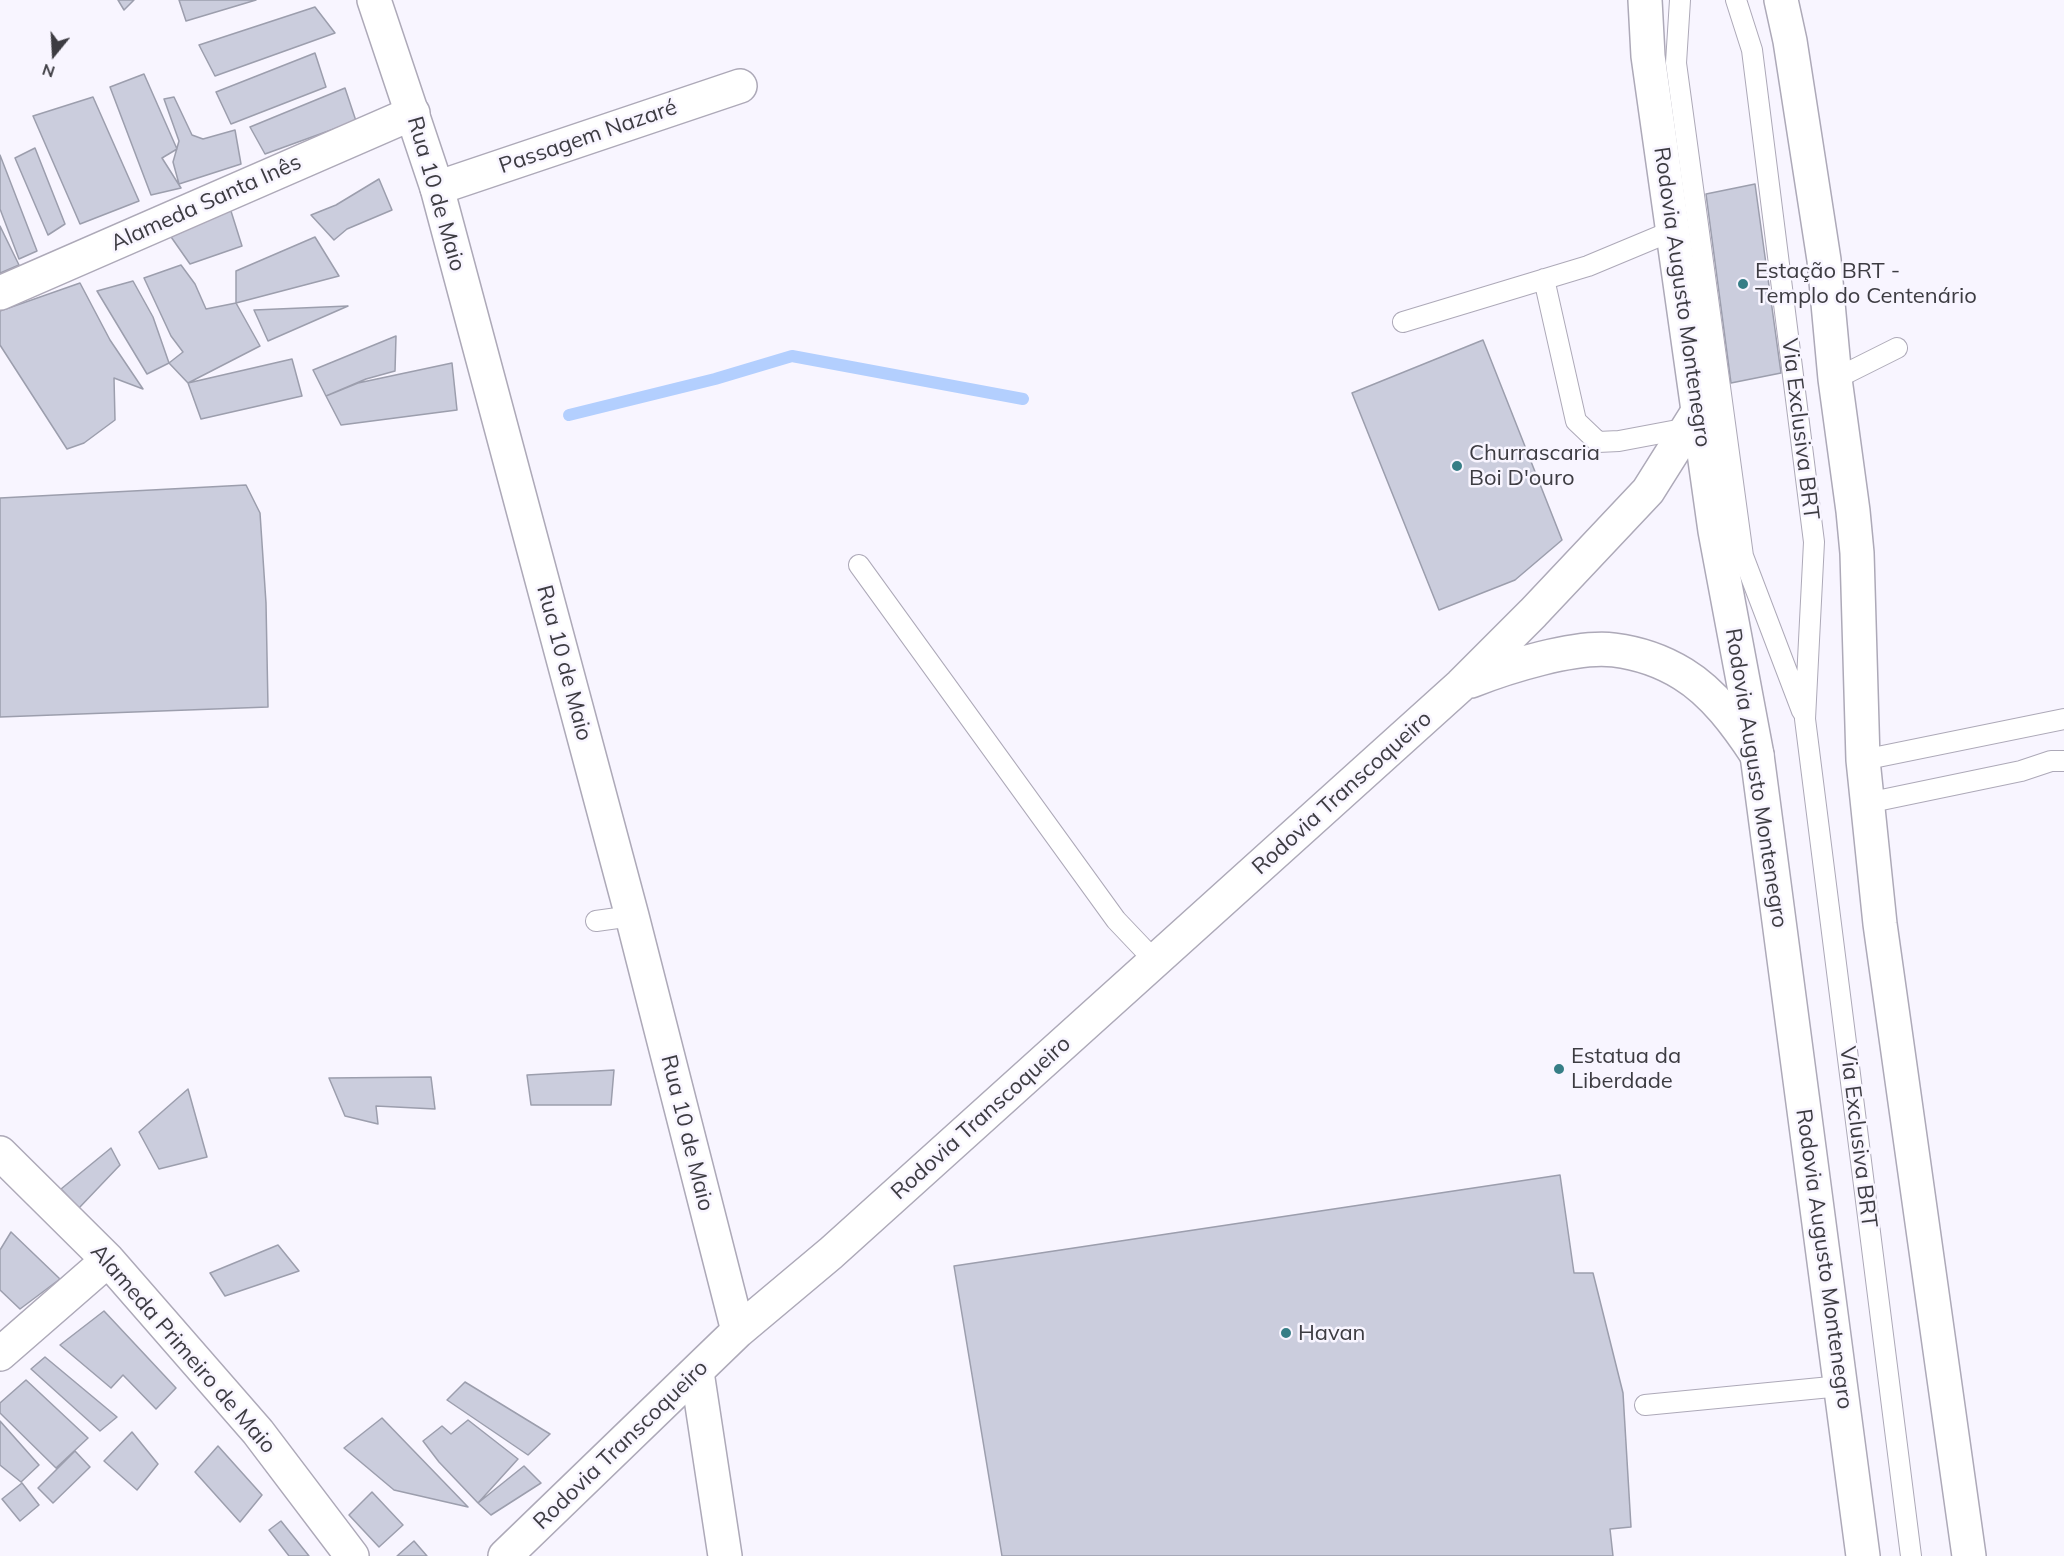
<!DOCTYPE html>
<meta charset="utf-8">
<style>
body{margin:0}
#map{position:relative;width:2064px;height:1556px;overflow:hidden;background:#f8f5ff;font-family:Mulish,sans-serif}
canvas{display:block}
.north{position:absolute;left:24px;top:24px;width:60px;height:60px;-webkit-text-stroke:4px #f8f5ff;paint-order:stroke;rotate:198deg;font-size:16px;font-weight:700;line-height:24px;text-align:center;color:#3d3c42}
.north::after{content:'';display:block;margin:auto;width:21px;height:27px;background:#3d3c42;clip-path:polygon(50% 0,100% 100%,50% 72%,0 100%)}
</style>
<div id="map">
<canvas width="2064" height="1556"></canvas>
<div class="north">N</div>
</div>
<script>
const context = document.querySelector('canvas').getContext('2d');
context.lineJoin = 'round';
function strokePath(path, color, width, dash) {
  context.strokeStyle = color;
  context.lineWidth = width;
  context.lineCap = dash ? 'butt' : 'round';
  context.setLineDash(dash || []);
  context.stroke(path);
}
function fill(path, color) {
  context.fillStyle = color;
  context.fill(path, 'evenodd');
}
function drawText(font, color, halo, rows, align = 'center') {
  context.font = font + ' Mulish,sans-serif';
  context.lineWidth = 5;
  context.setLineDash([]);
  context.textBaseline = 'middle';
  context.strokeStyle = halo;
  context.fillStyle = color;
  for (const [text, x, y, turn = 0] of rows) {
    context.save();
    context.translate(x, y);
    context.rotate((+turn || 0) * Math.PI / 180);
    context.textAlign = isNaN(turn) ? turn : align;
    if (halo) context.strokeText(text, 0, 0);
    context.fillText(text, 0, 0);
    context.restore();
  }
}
strokePath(new Path2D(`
 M569,415L715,379L792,356L1023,399`), '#b3cffe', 12);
const building = new Path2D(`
 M118,0H134L124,10Z
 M179,0H256L186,21Z
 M315,7L335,33L215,76L199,45Z
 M315,53L326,87L231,124L216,92Z
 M144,74L177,149L162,158L181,188L151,195L110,87Z
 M345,88L356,121L265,154L250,127Z
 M93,97L139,201L80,224L33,116Z
 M174,97L192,135L203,139L235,130L241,164L179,184L173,162L179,141L164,99Z
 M35,148L65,224L48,235L15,158Z
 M0,155L37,251L19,259L0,209Z
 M379,179L392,210L347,229L334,240L311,215L336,205Z
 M1755,184L1781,373L1731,383L1706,194Z
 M230,208L242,246L190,264L169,234Z
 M0,226L19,265L0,273Z
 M315,237L339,276L236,303V271Z
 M181,265L195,284L206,309L236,303L260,346L188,383L169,363L183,352L171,336L144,278Z
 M133,281L153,317L169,363L147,374L97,291Z
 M80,283L110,340L143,389L114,378L115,420L84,443L67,449L0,345V311Z
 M348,306L268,341L254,310Z
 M396,336L395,371L366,379L326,396L313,370Z
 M1483,340L1562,540L1515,580L1439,610L1352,393Z
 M292,359L302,396L201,419L188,383Z
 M452,363L457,410L341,425L326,396L358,383Z
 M246,485L260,513L266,603L268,707L0,717V498Z
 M614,1070L611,1105H531L527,1075Z
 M431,1077L435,1109L376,1106L378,1124L345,1116L329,1078Z
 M188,1089L207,1157L159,1169L139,1132Z
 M111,1148L120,1165L79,1208L61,1189Z
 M1560,1175L1574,1273H1593L1623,1393L1631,1527L1610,1529L1613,1556H1002L954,1266Z
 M11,1232L60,1279L20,1309L0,1290V1250Z
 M278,1245L299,1271L225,1296L210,1273Z
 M104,1311L176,1388L156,1409L123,1375L111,1388L60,1345Z
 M45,1357L117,1417L100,1431L31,1369Z
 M26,1380L88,1438L56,1468L0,1413V1403Z
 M465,1382L550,1434L528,1455L447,1400Z
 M382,1418L468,1507L394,1490L344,1448Z
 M468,1420L518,1459L478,1503L439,1462L423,1441L442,1426L451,1434Z
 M0,1421L39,1465L21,1482L0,1465Z
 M132,1432L158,1464L137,1490L104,1461Z
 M218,1446L262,1495L240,1522L195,1472Z
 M75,1451L90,1467L53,1503L38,1488Z
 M524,1466L541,1483L491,1515L478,1503Z
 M22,1483L39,1505L20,1521L2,1499Z
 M372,1492L403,1525L379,1547L349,1515Z
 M281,1521L309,1556H289L269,1530Z
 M414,1541L427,1556H397Z`);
fill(building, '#cbcddd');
strokePath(building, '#9c9ead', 1.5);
const service = new Path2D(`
 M1680,0L1676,63L1743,556L1802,711
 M1736,0L1752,50L1814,542L1805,719L1911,1556
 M1544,279L1576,421L1598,442L1619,441L1688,428
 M1403,322L1588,266L1672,231
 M1835,379L1897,348
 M859,565L1116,920L1155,961
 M1863,760L2064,719
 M1867,803L2021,771L2051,761H2064
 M596,921L632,916
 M1645,1405L1841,1386`);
const minor = new Path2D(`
 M437,188L740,86
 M0,293L413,113
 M0,1153L108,1260L258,1432L352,1556
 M0,1354L108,1260
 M697,1372L725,1556`);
const secondary = new Path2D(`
 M374,0L437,188L632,916L738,1331
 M1471,681C1506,667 1576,645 1614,650C1638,653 1662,661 1683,674C1714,693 1737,725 1757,755
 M505,1556L738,1331L831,1253L1461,685L1533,613L1648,491L1697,413`);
const primary = new Path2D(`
 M1645,0L1648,56L1715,531L1757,755L1863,1556
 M1781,0L1790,41L1824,260L1835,379L1853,511L1857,553L1863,760L1880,924L1969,1556`);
strokePath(service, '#ada9b8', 22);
strokePath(minor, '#ada9b8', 36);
strokePath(secondary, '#ada9b8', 36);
strokePath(primary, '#ada9b8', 36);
strokePath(service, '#fff', 20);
strokePath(minor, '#fff', 33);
strokePath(secondary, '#fff', 33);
strokePath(primary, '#fff', 33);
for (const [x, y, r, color] of [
 [1743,284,6,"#367e86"],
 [1457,466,6,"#367e86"],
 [1559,1069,6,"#367e86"],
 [1286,1333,6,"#367e86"]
]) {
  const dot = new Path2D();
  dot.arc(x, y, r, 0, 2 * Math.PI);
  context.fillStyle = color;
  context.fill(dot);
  strokePath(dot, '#f8f5ff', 2);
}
drawText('22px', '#3d3c42', '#f8f5ff', [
 ["Passagem Nazaré",588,137,-19],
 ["Rua 10 de Maio",436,194,74],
 ["Alameda Santa Inês",206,203,-24],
 ["Rodovia Augusto Montenegro",1682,297,82],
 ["Via Exclusiva BRT",1800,429,83],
 ["Rua 10 de Maio",564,663,75],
 ["Rodovia Augusto Montenegro",1756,778,81],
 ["Rodovia Transcoqueiro",1342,793,-42],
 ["Rodovia Transcoqueiro",981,1118,-42],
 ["Rua 10 de Maio",687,1133,76],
 ["Via Exclusiva BRT",1858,1137,83],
 ["Rodovia Augusto Montenegro",1824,1259,82],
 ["Alameda Primeiro de Maio",183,1349,49],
 ["Rodovia Transcoqueiro",621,1445,-44]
]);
drawText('22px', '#3d3c42', '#f8f5ff', [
 ["Estação BRT -",1755,271],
 ["Templo do Centenário",1755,296],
 ["Churrascaria",1469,453],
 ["Boi D'ouro",1469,478],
 ["Estatua da",1571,1056],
 ["Liberdade",1571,1081],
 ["Havan",1298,1333]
], 'left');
</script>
